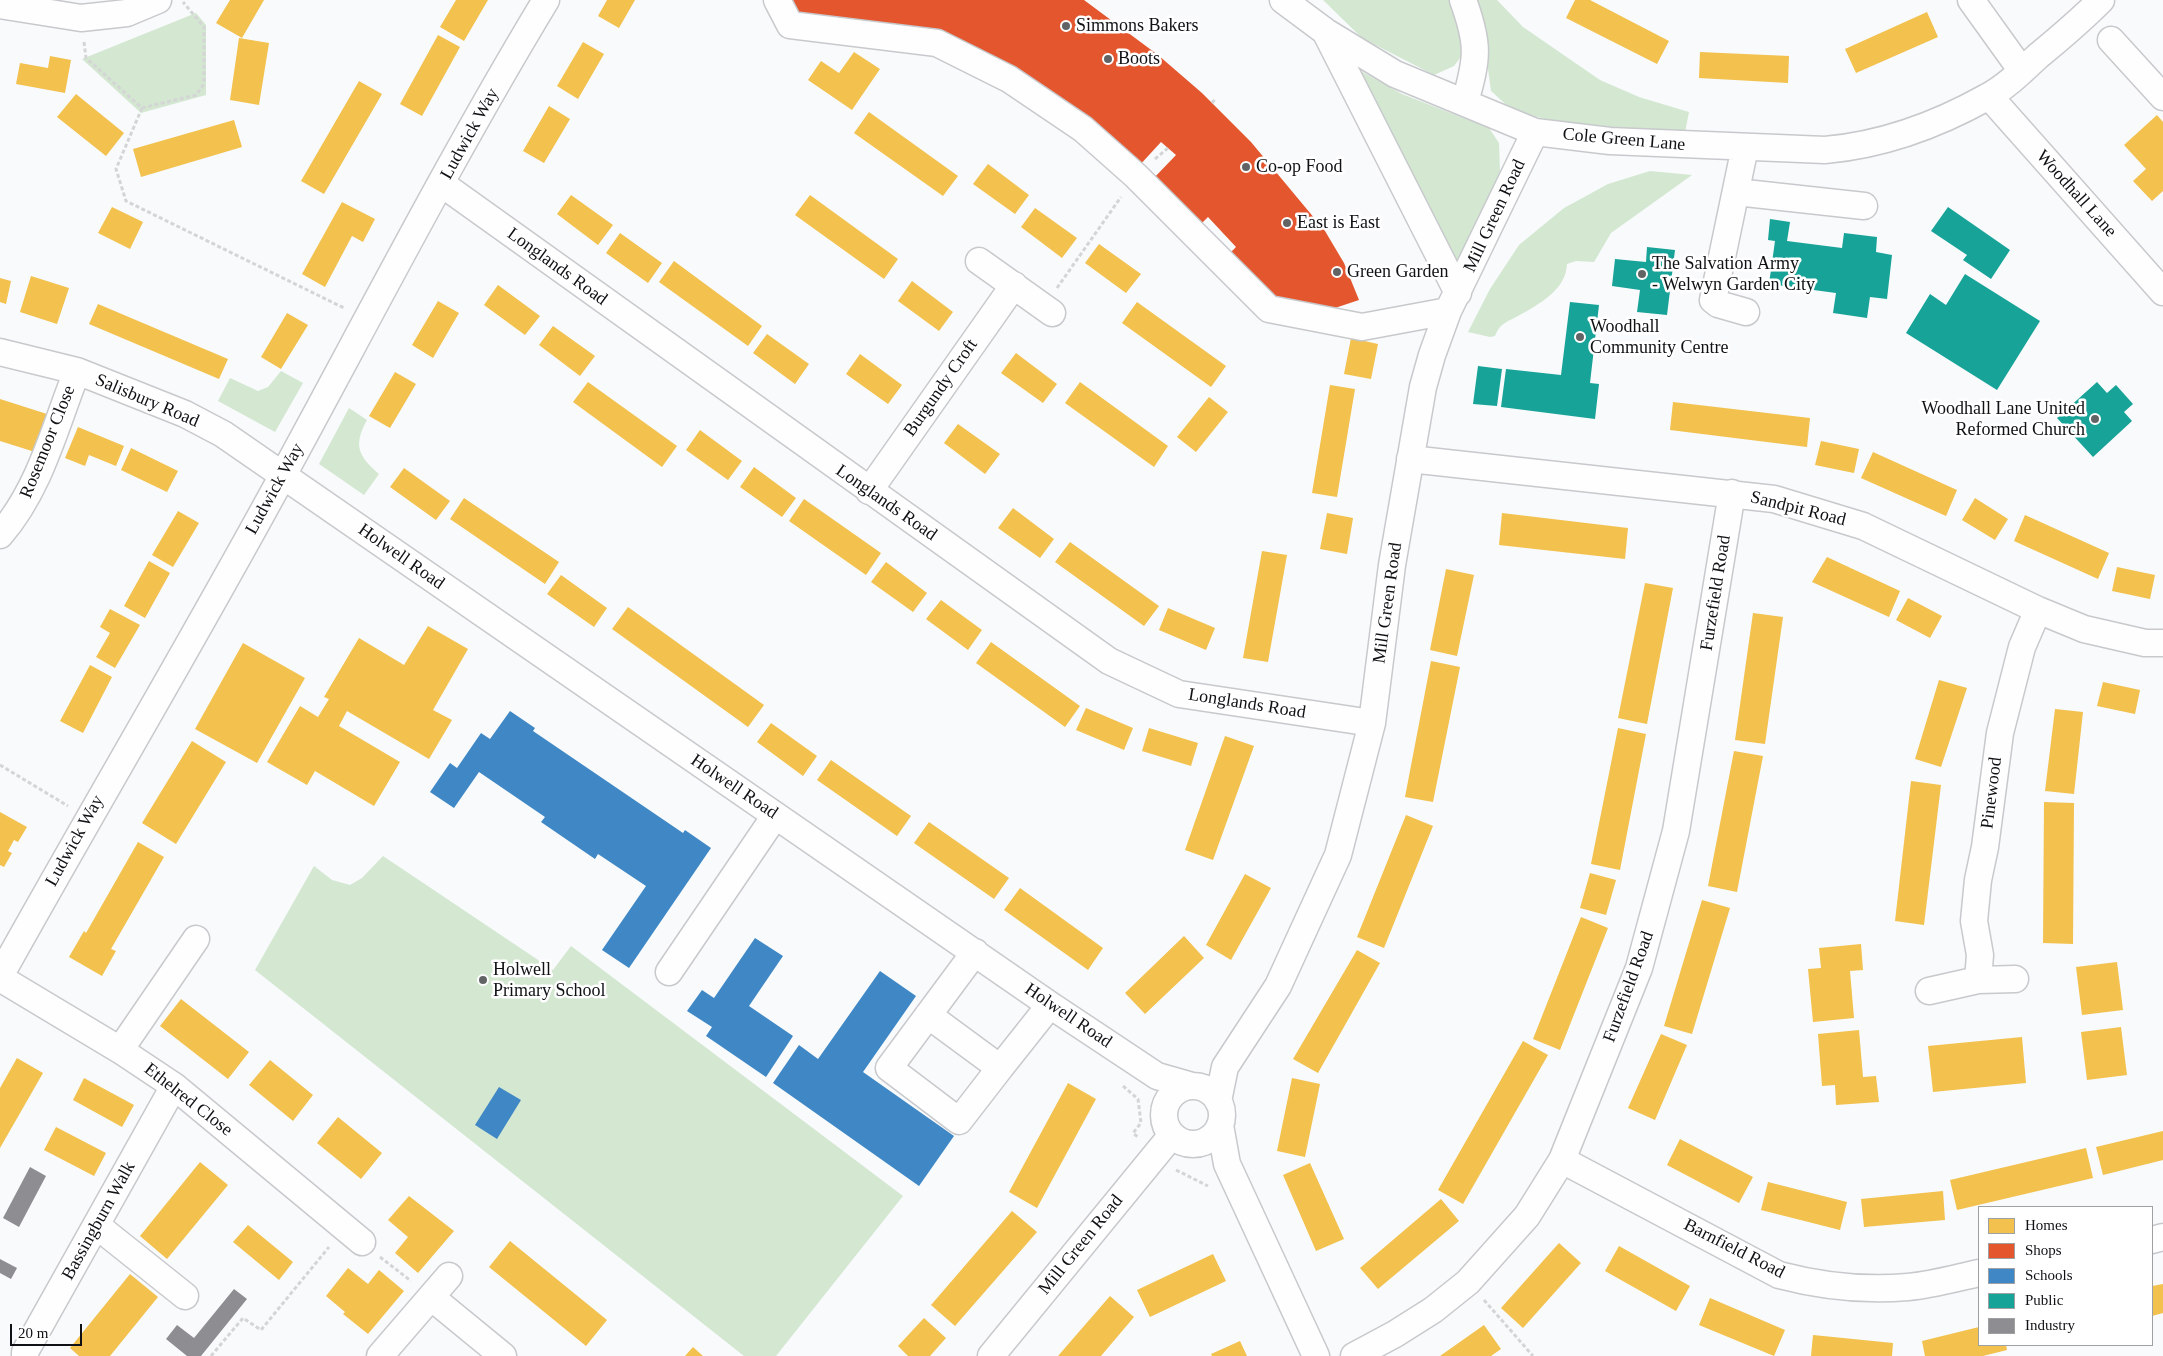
<!DOCTYPE html>
<style>
body{margin:0}
#map{position:relative;width:2163px;height:1356px;overflow:hidden;background:#f8fafc;font-family:"Times New Roman",serif}
canvas{display:block}
.legend{position:absolute;left:1978px;top:1206px;width:175px;height:140px;box-sizing:border-box;background:#fff;border:1px solid #9fa0a1;margin:0;padding:6px 9px;list-style:none;font-size:15px;color:#0f1114}
.legend li{display:flex;align-items:center;gap:10px;height:25px}
.legend b{width:25px;border:1px solid #9fa0a1}
.scale{position:absolute;left:10px;top:1324px;width:72px;height:22px;box-sizing:border-box;border:2px solid #0f1114;border-top:0;padding-left:6px;font-size:15px;line-height:18px;white-space:nowrap;color:#0f1114;-webkit-text-stroke:4px #fff;paint-order:stroke}
</style>
<div id="map">
<canvas width="2163" height="1356"></canvas>
<ul class="legend">
<li><b style="height:14px;background:#f2c14e"></b>Homes</li>
<li><b style="height:14px;background:#e4572e"></b>Shops</li>
<li><b style="height:14px;background:#3f88c5"></b>Schools</li>
<li><b style="height:14px;background:#17a398"></b>Public</li>
<li><b style="height:14px;background:#8d8d92"></b>Industry</li>
</ul>
<div class="scale">20 m</div>
</div>
<script>
const context = document.querySelector('canvas').getContext('2d');
context.lineJoin = 'round';
function fill(path, color) {
  context.fillStyle = color;
  context.fill(path, 'evenodd');
}
function strokePath(path, color, width, dash) {
  context.strokeStyle = color;
  context.lineWidth = width;
  context.lineCap = dash ? 'butt' : 'round';
  context.setLineDash(dash || []);
  context.stroke(path);
}
function drawText(font, color, halo, rows, align = 'center') {
  context.font = font + ' "Times New Roman",serif';
  context.lineWidth = 5;
  context.setLineDash([]);
  context.textBaseline = 'middle';
  context.strokeStyle = halo;
  context.fillStyle = color;
  for (const [text, x, y, turn = 0] of rows) {
    context.save();
    context.translate(x, y);
    context.rotate((+turn || 0) * Math.PI / 180);
    context.textAlign = isNaN(turn) ? turn : align;
    if (halo) context.strokeText(text, 0, 0);
    context.fillText(text, 0, 0);
    context.restore();
  }
}
fill(new Path2D(`
 M1323,0H1455L1463,54L1454,66L1434,75L1362,38Z
 M1473,0H1497L1523,27L1600,80L1639,97L1689,112L1685,132C1628,130 1566,131 1512,108C1505,105 1497,96 1491,91L1483,32Z
 M196,13L206,25V95L141,113L82,59Z
 M1350,65L1402,94L1489,128L1499,143L1500,172L1455,270Z
 M1650,171L1692,175L1611,233L1594,262L1576,261L1567,264C1566,290 1539,304 1518,316C1507,322 1500,323 1495,336L1490,337L1468,332L1490,289L1519,245L1564,208L1608,184Z
 M281,371L303,383L275,432L218,401L230,378L258,391L268,387Z
 M349,408L367,420C353,445 358,456 379,474L364,495L319,464Z
 M383,856L553,970L571,946L903,1196L776,1356H744L255,970L314,866L332,880L350,885L362,878Z`), '#d3e7d1');
fill(new Path2D(`
 M230,0H264L242,38L216,23Z
 M456,0H488L464,41L440,27Z
 M607,0H635L619,28L598,16Z
 M1575,0H1590L1669,41L1657,64L1566,18Z
 M1927,12L1938,37L1856,73L1845,49Z
 M438,35L460,47L422,116L400,104Z
 M239,38L269,43L259,105L230,100Z
 M583,42L604,54L578,99L557,86Z
 M854,52L880,69L852,110L808,80L821,61L839,73Z
 M1700,52L1789,56L1788,83L1699,78Z
 M50,56L71,60L65,93L16,84L20,63L48,68Z
 M359,81L382,94L324,194L301,181Z
 M76,94L124,133L106,156L57,117Z
 M549,106L570,119L544,163L523,151Z
 M869,112L958,176L943,196L854,133Z
 M2157,115L2163,122V191L2152,201L2133,181L2146,169L2124,145Z
 M234,120L242,147L141,177L133,149Z
 M988,164L1029,195L1015,214L973,184Z
 M571,195L613,225L598,245L557,214Z
 M810,195L898,259L884,279L795,215Z
 M342,202L375,219L363,242L352,236L325,287L302,274Z
 M112,207L143,222L130,249L98,233Z
 M1035,208L1077,238L1062,258L1021,227Z
 M620,233L662,263L648,283L606,253Z
 M1099,244L1141,274L1126,293L1085,263Z
 M674,261L762,326L748,346L659,282Z
 M31,276L69,288L57,324L20,312Z
 M0,278L11,281L6,304L0,302Z
 M912,281L953,312L939,331L898,301Z
 M498,285L540,316L525,335L484,305Z
 M438,301L459,313L433,358L412,345Z
 M1137,302L1226,366L1211,387L1122,323Z
 M98,304L228,359L219,379L89,324Z
 M287,313L308,325L281,369L261,357Z
 M553,326L595,356L580,376L539,345Z
 M767,334L809,364L795,384L753,353Z
 M1351,338L1378,344L1371,379L1344,374Z
 M1016,353L1057,384L1043,403L1001,373Z
 M860,354L902,385L888,404L846,374Z
 M395,372L416,384L390,428L369,416Z
 M588,382L677,446L662,467L573,402Z
 M1080,382L1168,446L1154,467L1065,403Z
 M1330,385L1355,389L1337,497L1312,493Z
 M1209,397L1228,412L1196,452L1177,437Z
 M0,399L47,414L35,452L0,441Z
 M1673,402L1810,418L1807,447L1670,430Z
 M958,424L1000,454L985,474L944,443Z
 M78,427L124,446L116,466L89,455L85,466L65,458Z
 M700,430L742,461L728,480L686,450Z
 M1821,441L1859,449L1854,473L1815,465Z
 M131,448L178,471L167,492L121,470Z
 M1873,452L1957,490L1946,516L1861,478Z
 M754,467L796,498L782,517L740,487Z
 M404,468L450,501L436,520L390,487Z
 M464,498L559,562L545,584L450,519Z
 M1975,498L2008,519L1995,540L1962,520Z
 M804,499L881,553L866,575L789,521Z
 M1013,508L1054,539L1040,558L998,528Z
 M178,511L199,523L173,567L152,555Z
 M1327,513L1353,518L1347,554L1320,549Z
 M1502,513L1628,528L1625,559L1499,545Z
 M2025,515L2109,553L2098,579L2014,541Z
 M1070,542L1159,606L1144,626L1055,562Z
 M1262,551L1287,555L1268,662L1243,658Z
 M1827,557L1900,591L1889,617L1812,582Z
 M149,561L170,573L145,618L124,606Z
 M886,562L927,593L913,612L871,582Z
 M2117,567L2155,575L2150,599L2112,591Z
 M1446,569L1474,575L1457,656L1430,650Z
 M561,575L607,608L594,627L547,594Z
 M1645,583L1673,588L1647,724L1618,718Z
 M1908,598L1942,616L1930,638L1896,620Z
 M941,600L982,630L968,650L926,619Z
 M628,607L764,705L748,727L612,629Z
 M1168,608L1215,628L1206,650L1159,630Z
 M110,609L140,625L115,668L96,657L110,633L100,627Z
 M1753,613L1783,617L1765,744L1735,740Z
 M428,626L468,649L433,710L452,720L429,759L347,711L339,726L400,762L374,806L315,771L307,785L267,762L300,706L318,717L329,699L324,697L359,638L404,665Z
 M991,642L1080,706L1065,727L976,663Z
 M243,643L305,678L257,763L195,729Z
 M1431,661L1460,667L1433,802L1405,797Z
 M90,665L112,677L83,733L60,721Z
 M1939,680L1967,688L1941,767L1915,759Z
 M2103,682L2140,690L2135,714L2097,706Z
 M1086,708L1133,728L1124,750L1076,730Z
 M2055,709L2083,712L2074,794L2045,791Z
 M771,723L817,756L803,776L757,742Z
 M1149,728L1198,743L1191,766L1142,751Z
 M1618,728L1646,734L1620,870L1591,864Z
 M1225,736L1254,746L1213,860L1185,850Z
 M192,741L226,762L176,844L142,823Z
 M1734,751L1763,756L1737,892L1708,886Z
 M831,760L911,816L897,836L817,780Z
 M1911,781L1941,785L1924,925L1895,921Z
 M2044,802L2074,803L2073,944L2043,943Z
 M0,812L27,827L18,842L14,840L8,851L12,853L4,867L0,865Z
 M1406,815L1433,826L1384,948L1357,937Z
 M929,822L1009,878L994,899L914,843Z
 M138,842L164,857L111,949L116,951L102,976L69,957L84,931L86,933Z
 M1590,873L1616,880L1606,915L1580,908Z
 M1245,874L1271,888L1231,960L1206,945Z
 M1020,888L1103,948L1088,970L1004,910Z
 M1702,900L1730,908L1692,1034L1664,1026Z
 M1581,917L1608,928L1560,1050L1533,1039Z
 M1184,936L1204,958L1145,1014L1125,993Z
 M1861,944L1863,970L1850,971L1854,1018L1813,1022L1808,969L1821,968L1819,948Z
 M1357,950L1380,963L1318,1073L1293,1059Z
 M2117,962L2123,1010L2082,1015L2076,967Z
 M181,999L249,1052L228,1079L160,1026Z
 M2121,1027L2127,1075L2087,1080L2081,1032Z
 M1859,1030L1863,1077L1876,1076L1879,1102L1836,1105L1835,1085L1822,1086L1818,1034Z
 M1661,1034L1687,1045L1655,1120L1628,1108Z
 M2022,1037L2026,1083L1933,1092L1928,1046Z
 M1523,1041L1548,1055L1463,1204L1438,1190Z
 M17,1058L43,1073L0,1148V1088Z
 M270,1060L313,1095L293,1121L249,1085Z
 M84,1078L134,1105L122,1127L73,1100Z
 M1292,1078L1320,1084L1305,1157L1277,1151Z
 M1068,1083L1096,1099L1037,1208L1009,1192Z
 M338,1117L382,1153L361,1179L317,1143Z
 M56,1127L106,1153L94,1176L44,1150Z
 M2163,1131V1160L2103,1175L2096,1147Z
 M1680,1139L1753,1177L1739,1203L1667,1165Z
 M2086,1148L2093,1178L1957,1210L1950,1180Z
 M200,1162L228,1185L167,1259L140,1236Z
 M1310,1163L1344,1239L1316,1251L1283,1175Z
 M1768,1182L1847,1202L1840,1230L1761,1210Z
 M1943,1191L1945,1220L1864,1227L1861,1199Z
 M409,1196L454,1231L418,1273L395,1253L408,1237L388,1220Z
 M1441,1199L1459,1221L1378,1289L1360,1268Z
 M1012,1211L1037,1232L955,1326L931,1305Z
 M248,1225L293,1262L279,1280L233,1242Z
 M510,1241L607,1320L586,1346L489,1267Z
 M1559,1243L1581,1263L1523,1328L1501,1308Z
 M1619,1246L1690,1286L1676,1311L1605,1271Z
 M1213,1254L1226,1281L1150,1317L1137,1290Z
 M348,1268L368,1284L379,1270L404,1291L368,1334L343,1314L345,1312L326,1296Z
 M130,1274L158,1297L110,1356H79L70,1348Z
 M2163,1284V1313L2152,1316V1286Z
 M1110,1296L1134,1317L1101,1356H1058Z
 M1710,1298L1785,1330L1774,1356L1699,1325Z
 M924,1318L946,1338L930,1356H908L898,1346Z
 M1484,1325L1501,1349L1491,1356H1440Z
 M1979,1327V1345H2006L2007,1350L1983,1356H1925L1922,1341Z
 M1813,1335L1893,1343L1892,1356H1811Z
 M1240,1341L1247,1356H1212L1211,1354Z
 M693,1347L703,1356H685Z`), '#f2c14e');
fill(new Path2D(`
 M790,0H1084L1158,55L1202,93L1251,142L1325,231L1344,263L1359,300L1332,309L1263,295L1230,253L1236,247L1208,217L1200,225L1152,180L1176,155L1161,142L1138,167L903,26L796,13Z`), '#e4572e');
fill(new Path2D(`
 M510,711L535,728L533,731L683,833L685,830L711,848L629,968L602,950L646,886L598,854L595,859L541,822L545,817L479,772L454,808L430,792L450,763L457,768L481,733L490,739Z
 M755,938L783,956L749,1006L793,1036L766,1077L706,1036L712,1027L687,1011L702,990L714,998Z
 M880,971L916,996L863,1072L954,1136L919,1186L773,1083L799,1045L818,1059Z
 M499,1087L521,1100L497,1139L475,1125Z`), '#3f88c5');
fill(new Path2D(`
 M1948,207L2010,250L1991,279L1963,260L1967,255L1931,231Z
 M1770,219L1790,222L1787,241L1842,248L1844,233L1877,237L1876,252L1892,255L1887,299L1870,297L1867,318L1833,313L1836,293L1769,284L1775,241L1768,240Z
 M1647,247L1675,250L1667,315L1637,312L1640,290L1612,286L1615,259L1646,262Z
 M1965,274L2040,321L1997,390L1906,333L1930,294L1946,305Z
 M1570,302L1599,305L1590,383L1599,384L1595,419L1501,407L1506,369L1561,375Z
 M1478,366L1502,369L1497,406L1473,404Z
 M2097,382L2107,393L2116,385L2133,404L2124,412L2132,421L2093,457L2057,418Z`), '#17a398');
fill(new Path2D(`
 M30,1167L46,1176L19,1227L3,1218Z
 M0,1259L17,1268L11,1279L0,1273Z
 M234,1289L247,1299L201,1356H187L166,1339L177,1325L194,1338Z`), '#8d8d92');
const minor = new Path2D(`
 M777,0L790,25L937,43L1009,79L1083,129L1136,176L1269,309L1362,327L1448,311
 M1283,0L1326,32L1395,74L1535,132L1610,141L1825,150C1883,145 1937,125 1987,97C2006,87 2023,70 2038,56C2060,38 2081,20 2101,0
 M1463,0C1479,44 1478,57 1465,102
 M1971,0L2022,71
 M0,5L81,18L127,13L158,0
 M1326,33L1458,293
 M2111,40L2163,97
 M1989,96L2163,292
 M1745,147L1713,300L1718,304L1746,312
 M442,184L1109,661L1179,694L1372,723
 M1736,192L1864,206
 M979,261L1052,313
 M0,352L77,371L185,414L223,434L1050,1005L1157,1076L1192,1086
 M1410,459L1774,499L1863,526L2038,610L2084,629L2145,643H2163
 M869,491L1014,285
 M0,535C40,489 55,427 77,371
 M669,972L775,816
 M0,976C89,816 183,658 271,497C362,331 448,162 546,0
 M0,978L120,1050L174,1086L362,1242
 M1978,980L1980,955L1974,921L1978,880L1985,847L2000,733L2022,647L2038,610
 M1929,991L1978,980L2015,979
 M928,1015L1000,1068L959,1121L889,1068L975,952
 M120,1050L196,939
 M1000,1068L1050,1005
 M1164 1115a29 29 0 1 1 58 0a29 29 0 1 1-58 0Z
 M1218,1101L1225,1067L1278,986L1338,855L1372,723L1392,565L1423,387L1432,355L1448,311L1535,132
 M1220,1125L1227,1164L1316,1356
 M1562,1160L1779,1275C1821,1286 1864,1291 1908,1287C1932,1285 1956,1278 1979,1273
 M96,1225L185,1296
 M2152,1240L2163,1237
 M431,1297L503,1356
 M25,1356V1352L174,1086
 M380,1356L449,1276
 M991,1356L1172,1135
 M1354,1356L1395,1334L1433,1310L1468,1282L1527,1216L1562,1160L1639,968L1676,831L1732,493`);
strokePath(minor, '#c8c9cc', 29);
strokePath(new Path2D(`
 M84,42L86,58L142,108L196,95L204,84V27L183,2
 M1212,103L1216,98
 M142,108L116,169L126,201L344,308
 M1155,159L1168,148
 M1057,288L1121,197
 M0,765L68,806
 M1123,1086L1138,1099L1141,1123L1133,1133L1139,1138
 M1176,1170L1208,1186
 M380,1257L411,1281
 M1484,1300L1533,1356
 M211,1356L243,1318L261,1330L329,1247`), '#d4d5d5', 3, [4, 2.5]);
strokePath(minor, '#fefeff', 26);
for (const [x, y, r, color] of [
 [1066,26,5,"#616365"],
 [1108,59,5,"#616365"],
 [1246,167,5,"#616365"],
 [1287,223,5,"#616365"],
 [1337,272,5,"#616365"],
 [1642,274,5,"#616365"],
 [1580,337,5,"#616365"],
 [2095,419,5,"#616365"],
 [483,980,5,"#616365"]
]) {
  const dot = new Path2D();
  dot.arc(x, y, r, 0, 2 * Math.PI);
  context.fillStyle = color;
  context.fill(dot);
  strokePath(dot, '#fff', 2);
}
drawText('18px', '#0f1114', '#fff', [
 ["Simmons Bakers",1076,26],
 ["Boots",1118,59],
 ["Co-op Food",1256,167],
 ["East is East",1297,223],
 ["The Salvation Army",1652,264],
 ["- Welwyn Garden City",1652,285],
 ["Green Garden",1347,272],
 ["Woodhall",1590,327],
 ["Community Centre",1590,348],
 ["Woodhall Lane United",2085,409,"right"],
 ["Reformed Church",2085,430,"right"],
 ["Holwell",493,970],
 ["Primary School",493,991]
], 'left');
drawText('18px', '#0f1114', '#fff', [
 ["Ludwick Way",470,134,-61],
 ["Cole Green Lane",1624,140,5],
 ["Woodhall Lane",2076,194,48],
 ["Mill Green Road",1495,216,-65],
 ["Longlands Road",557,267,36],
 ["Burgundy Croft",941,388,-55],
 ["Salisbury Road",147,401,23],
 ["Rosemoor Close",48,442,-68],
 ["Ludwick Way",275,489,-61],
 ["Longlands Road",886,503,35],
 ["Sandpit Road",1798,509,14],
 ["Holwell Road",401,557,35],
 ["Furzefield Road",1716,593,-81],
 ["Mill Green Road",1388,603,-82],
 ["Longlands Road",1247,704,9],
 ["Holwell Road",734,787,34],
 ["Pinewood",1992,793,-83],
 ["Ludwick Way",75,841,-61],
 ["Furzefield Road",1629,987,-70],
 ["Holwell Road",1068,1016,34],
 ["Ethelred Close",188,1100,38],
 ["Bassingburn Walk",99,1221,-61],
 ["Mill Green Road",1081,1245,-51],
 ["Barnfield Road",1734,1249,27]
]);
</script>
